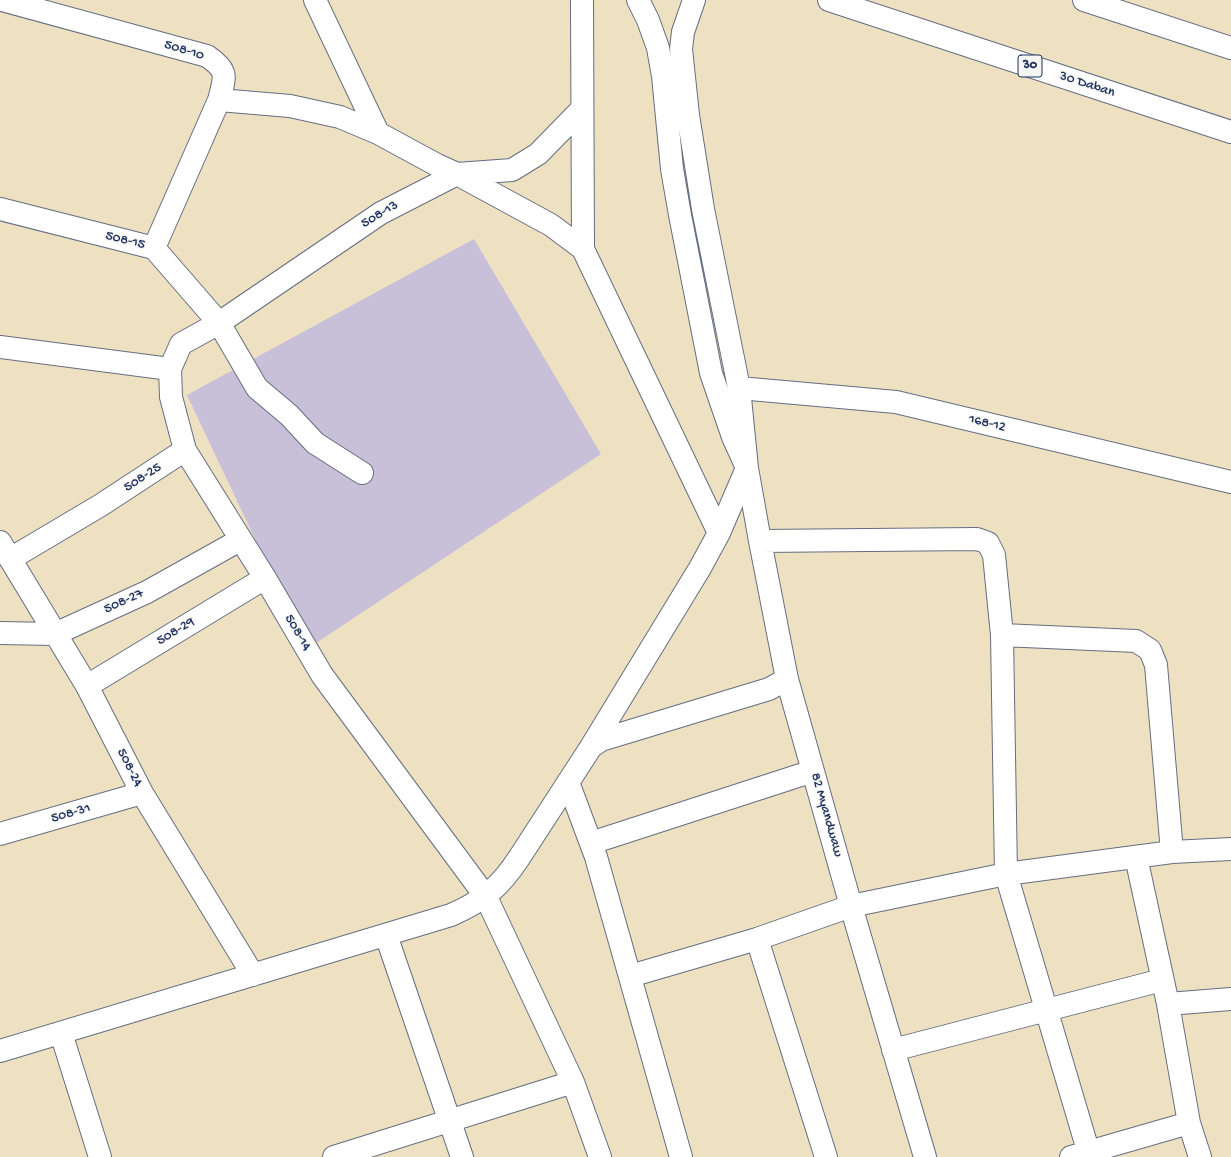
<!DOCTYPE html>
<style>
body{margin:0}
canvas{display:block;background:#ede1c1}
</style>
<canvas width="1231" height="1157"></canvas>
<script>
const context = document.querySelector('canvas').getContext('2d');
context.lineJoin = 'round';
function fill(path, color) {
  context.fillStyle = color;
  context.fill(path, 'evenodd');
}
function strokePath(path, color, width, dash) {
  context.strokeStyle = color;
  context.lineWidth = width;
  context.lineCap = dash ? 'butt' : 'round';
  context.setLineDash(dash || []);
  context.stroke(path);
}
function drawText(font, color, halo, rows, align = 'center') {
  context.font = font + ' "Gochi Hand",sans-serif';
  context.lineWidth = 3;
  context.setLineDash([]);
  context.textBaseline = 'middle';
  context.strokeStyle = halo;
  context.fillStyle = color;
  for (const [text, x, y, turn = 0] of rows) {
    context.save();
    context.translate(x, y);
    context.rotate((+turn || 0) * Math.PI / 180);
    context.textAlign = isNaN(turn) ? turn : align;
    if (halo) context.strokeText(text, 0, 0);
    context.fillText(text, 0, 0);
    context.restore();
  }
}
fill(new Path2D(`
 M474,239L601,454L307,649L187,395Z`), '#c8bfd8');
const minor = new Path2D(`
 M2,0L207,56C229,71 225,76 219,100L154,248
 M315,0L378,133
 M582,0L583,249L719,533
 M694,0L683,32L681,49L688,115L703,209L739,388L747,468L760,541L787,679L851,906L925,1157
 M219,100L290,106L340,117L378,133L437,165L457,174L551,225L583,249
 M582,109L538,154L512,170L457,174L381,213L219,323L181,344L170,369L171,397L185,450L265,578L322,675L486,897L573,1082L600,1157
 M0,209L154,248L219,323L257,388L289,415L315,443L362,473
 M0,347L170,369
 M739,388L896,402L1231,482
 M760,541L977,539L988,543L994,555L1002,635L1006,874L1090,1157
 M0,542L87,686L142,793L253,975
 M10,559L101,505L185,450
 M0,633L55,634L147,592L240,540
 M1002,635L1136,641L1150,650L1156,665L1172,852
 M87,686L265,578
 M591,747L601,740L769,689L787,679
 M568,782L596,857L681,1157
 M0,834L142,793
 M591,843L813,771
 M1136,857L1168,1004L1189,1123L1200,1157
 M386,935L462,1157
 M757,939L826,1157
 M630,976L757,939L851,906L1006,874L1172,852L1231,849
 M1168,1004L1231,999
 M61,1033L100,1157
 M893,1050L1162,980
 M0,1051L451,915C483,901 500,887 519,858L591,747L700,568L719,533L747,468L733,437L711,373L680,215L672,169L663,76L658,48L648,20L638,0
 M334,1157L573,1082
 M1071,1157L1189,1123`);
const major = new Path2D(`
 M829,0L1231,132
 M1084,0L1231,48`);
strokePath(minor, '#646d81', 24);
strokePath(major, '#646d81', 24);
strokePath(minor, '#fff', 22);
strokePath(major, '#fff', 22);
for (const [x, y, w] of [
 [1030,66,24]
]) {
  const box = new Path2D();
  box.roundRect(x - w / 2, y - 11, w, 22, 3);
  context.fillStyle = '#f6f6f2';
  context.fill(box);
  strokePath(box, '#1b2f5e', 1);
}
drawText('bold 13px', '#1b2f5e', null, [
 ["30",1030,66]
]);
drawText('14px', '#1b2f5e', '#f6f6f2', [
 ["508-10",184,51,17],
 ["30 Daban",1087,85,18],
 ["508-13",380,215,-31],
 ["508-15",125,241,14],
 ["168-12",987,424,14],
 ["508-25",143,478,-33],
 ["508-27",124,602,-25],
 ["508-29",176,632,-31],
 ["508-14",297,633,60],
 ["508-24",129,768,63],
 ["508-31",71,814,-16],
 ["82 Myandwaw",826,815,74]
]);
</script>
